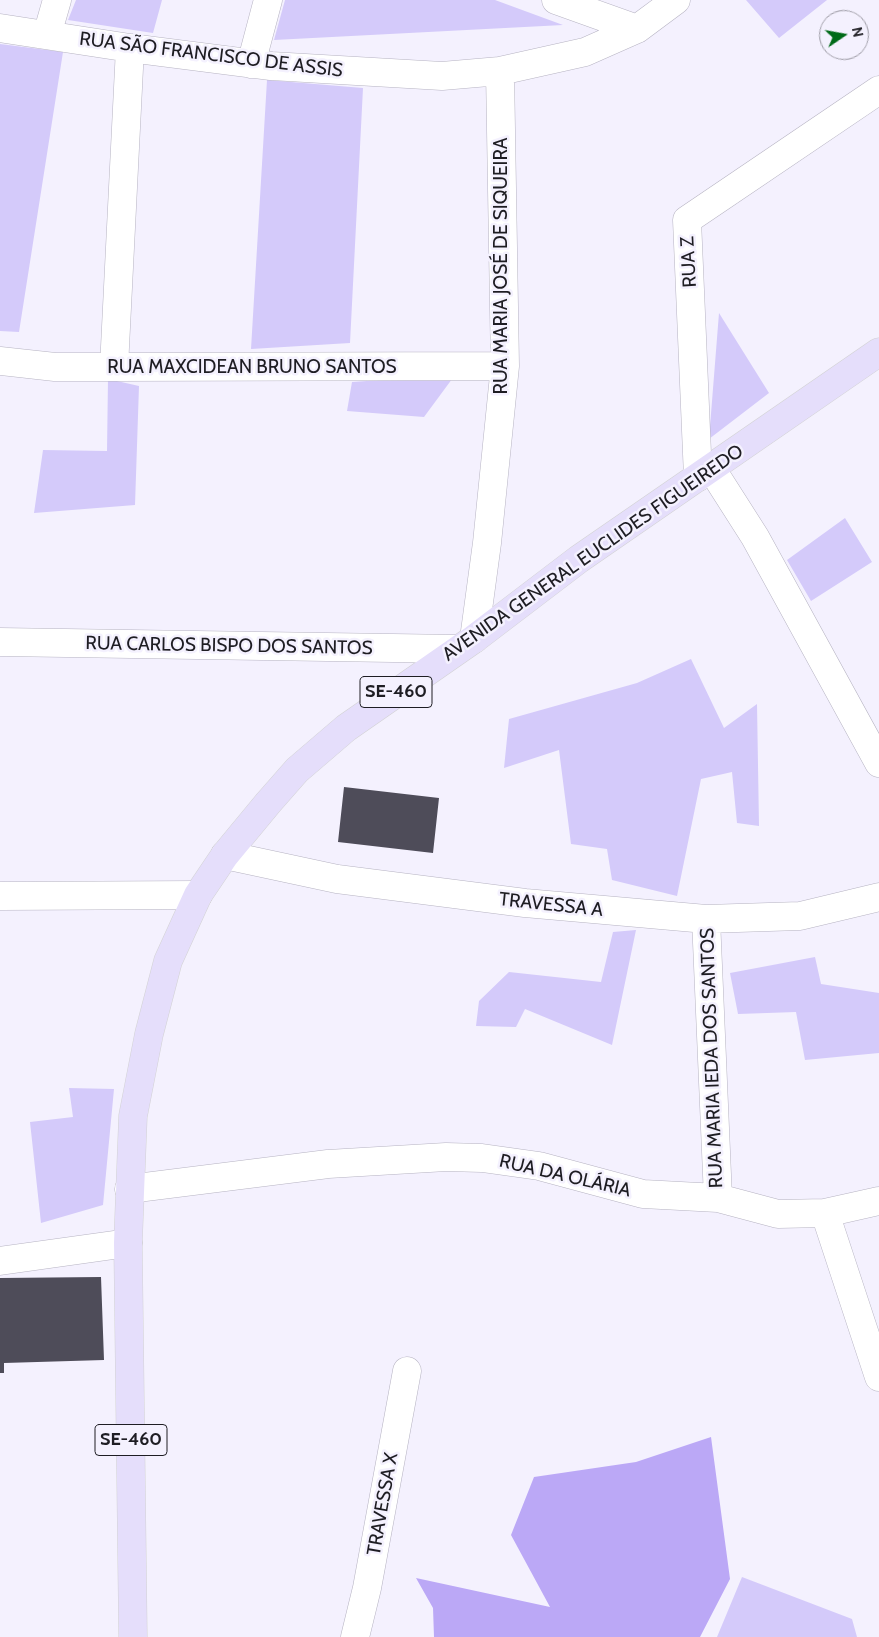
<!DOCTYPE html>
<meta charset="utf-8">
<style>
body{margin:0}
#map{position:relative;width:879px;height:1637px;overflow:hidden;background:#f4f1fe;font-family:Cabin,sans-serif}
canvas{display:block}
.north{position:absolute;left:819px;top:10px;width:50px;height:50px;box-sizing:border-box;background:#f4f1fe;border:1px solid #9e9ca6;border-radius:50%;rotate:78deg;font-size:14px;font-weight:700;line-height:20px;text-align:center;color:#1e1d23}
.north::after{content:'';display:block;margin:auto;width:18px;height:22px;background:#006a18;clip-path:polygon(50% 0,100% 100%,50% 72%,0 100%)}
</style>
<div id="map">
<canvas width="879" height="1637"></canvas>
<div class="north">N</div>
</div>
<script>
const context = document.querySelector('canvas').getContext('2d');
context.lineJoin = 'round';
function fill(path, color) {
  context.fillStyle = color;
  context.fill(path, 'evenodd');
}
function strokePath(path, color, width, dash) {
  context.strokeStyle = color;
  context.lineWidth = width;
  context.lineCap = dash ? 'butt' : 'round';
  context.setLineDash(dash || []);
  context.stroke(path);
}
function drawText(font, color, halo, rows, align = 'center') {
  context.font = font + ' Cabin,sans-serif';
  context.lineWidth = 5;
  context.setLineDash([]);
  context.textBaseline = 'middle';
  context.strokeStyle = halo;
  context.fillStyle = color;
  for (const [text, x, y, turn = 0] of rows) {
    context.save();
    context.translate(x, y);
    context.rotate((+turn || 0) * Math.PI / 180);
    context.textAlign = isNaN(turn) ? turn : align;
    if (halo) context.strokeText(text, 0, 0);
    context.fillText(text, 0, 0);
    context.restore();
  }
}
fill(new Path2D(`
 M76,0H162L153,33L68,20Z
 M285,0H495L563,25L274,40Z
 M746,0H827L779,38Z
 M0,44L63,52L19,332L0,331Z
 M267,80L363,88L350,343L251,349Z
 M719,313L769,393L709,439Z
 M455,375L424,417L347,411L352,382Z
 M108,379L139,386L135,505L34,513L43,450L107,451Z
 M845,518L872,562L811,601L787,560Z
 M691,659L724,728L757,704L759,826L737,823L732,772L701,779L677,896L612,880L607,849L571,844L559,750L504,768L509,719L637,683Z
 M636,930L612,1045L525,1009L516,1027L476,1026L479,1001L509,972L601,982L613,932Z
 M815,957L821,984L879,993V1053L805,1060L796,1012L738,1014L730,973Z
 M69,1088L114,1089L103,1205L41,1223L30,1122L73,1117Z
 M742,1577L852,1619L857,1637H717Z`), '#d4cafa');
fill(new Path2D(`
 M711,1437L730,1579L700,1637H434L433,1608L416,1578L550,1607L511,1535L534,1477L636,1462Z`), '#bba8f6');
fill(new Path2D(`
 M344,787L439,798L433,853L338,842Z
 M101,1277L104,1360L4,1363V1373H0V1278Z`), '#4e4c59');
const minor = new Path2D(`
 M556,0L637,29
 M0,28L130,48L271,66L442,76L500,71L585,52L637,29L676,0
 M47,35L57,0
 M251,64L268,0
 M0,361L55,367H114L505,366
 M114,367L130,48
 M711,468L755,537L879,763
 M698,477L687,220L879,90
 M474,639L487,543L505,366L500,71
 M0,642L458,649
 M225,855L337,879L525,903L706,919L800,916L879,897
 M0,896L198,895
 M706,919L718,1198
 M129,1189L328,1164L446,1157L482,1158L539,1166L643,1194L718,1198L778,1214L825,1213L879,1201
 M825,1213L879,1377
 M0,1261L128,1243
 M355,1637L367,1588L407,1371`);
const major = new Path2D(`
 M133,1637L128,1243L133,1116L149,1034L168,961L198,895L225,855L268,803L297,770L346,728L474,639L579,559L879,352`);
strokePath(minor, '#b6b3c2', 29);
strokePath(major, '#d2d2d3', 29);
strokePath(minor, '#fff', 28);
strokePath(major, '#e5defb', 28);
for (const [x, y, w] of [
 [396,692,72],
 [131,1440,72]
]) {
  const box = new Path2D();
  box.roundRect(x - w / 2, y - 15.5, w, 31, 4);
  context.fillStyle = '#f4f1fe';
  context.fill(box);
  strokePath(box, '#1e1d23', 1);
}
drawText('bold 18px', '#1e1d23', null, [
 ["SE-460",396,692],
 ["SE-460",131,1440]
]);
drawText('19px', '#1e1d23', '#f4f1fe', [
 ["RUA SÃO FRANCISCO DE ASSIS",211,55,7],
 ["RUA Z",689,262,-93],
 ["RUA MARIA JOSÉ DE SIQUEIRA",501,266,-90],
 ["RUA MAXCIDEAN BRUNO SANTOS",252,367],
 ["AVENIDA GENERAL EUCLIDES FIGUEIREDO",593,553,-35],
 ["RUA CARLOS BISPO DOS SANTOS",229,646,1],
 ["TRAVESSA A",551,905,6],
 ["RUA MARIA IEDA DOS SANTOS",712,1058,-92],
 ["RUA DA OLÁRIA",565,1176,13],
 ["TRAVESSA X",383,1504,-80]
]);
</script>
